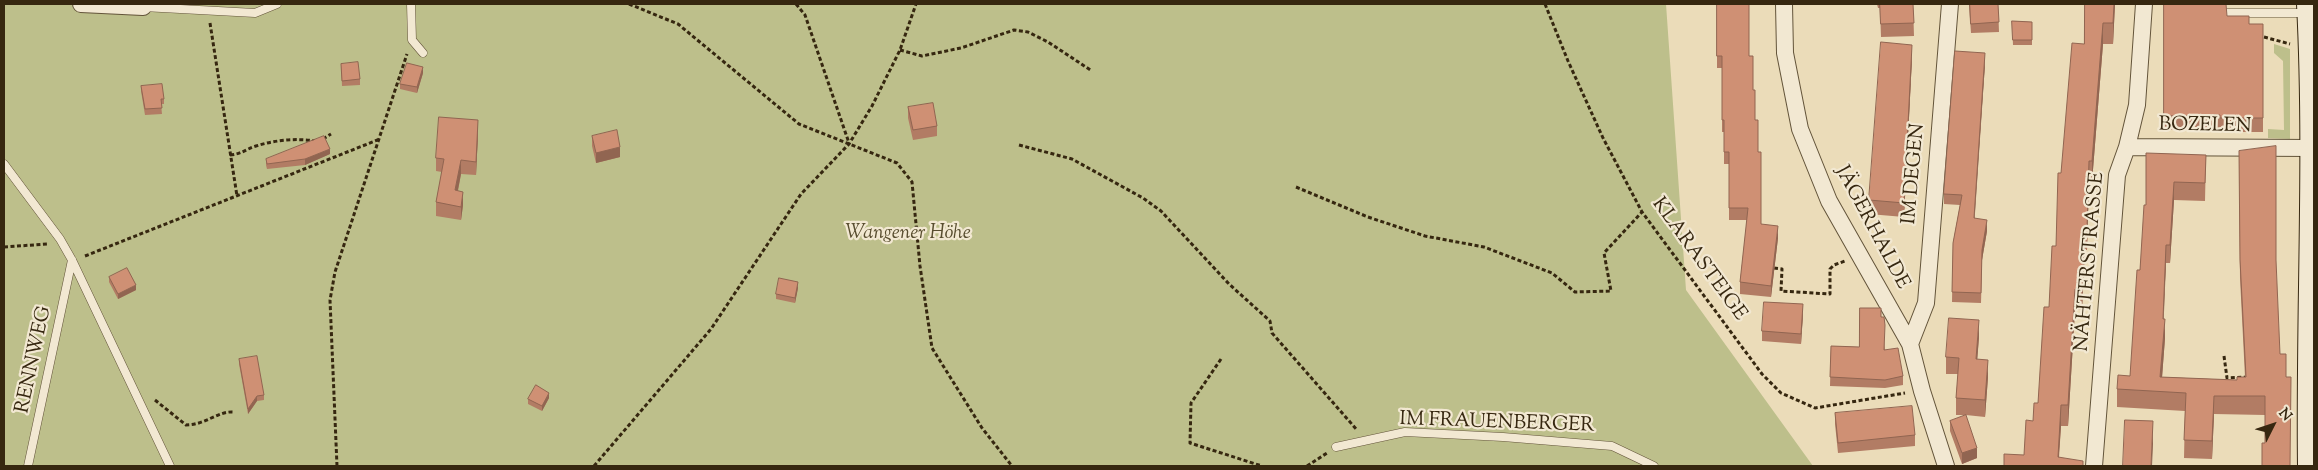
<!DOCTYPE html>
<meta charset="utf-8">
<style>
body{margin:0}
#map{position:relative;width:2318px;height:470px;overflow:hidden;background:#ebdcb9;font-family:"Sorts Mill Goudy",serif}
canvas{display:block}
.frame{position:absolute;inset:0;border:5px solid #362710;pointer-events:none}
.north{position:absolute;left:2248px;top:400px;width:50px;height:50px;-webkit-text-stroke:4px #f2e8d2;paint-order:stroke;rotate:49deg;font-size:14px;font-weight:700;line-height:20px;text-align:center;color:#362710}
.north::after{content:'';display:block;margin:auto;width:18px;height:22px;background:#362710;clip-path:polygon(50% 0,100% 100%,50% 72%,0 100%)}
</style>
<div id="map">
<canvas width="2318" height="470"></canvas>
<div class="frame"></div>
<div class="north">N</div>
</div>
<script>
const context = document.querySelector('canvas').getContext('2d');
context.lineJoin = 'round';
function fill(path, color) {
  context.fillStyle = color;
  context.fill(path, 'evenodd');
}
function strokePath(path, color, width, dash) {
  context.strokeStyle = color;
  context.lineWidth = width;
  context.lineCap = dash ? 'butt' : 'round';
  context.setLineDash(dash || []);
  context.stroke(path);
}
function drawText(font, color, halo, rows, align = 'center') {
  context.font = font + ' "Sorts Mill Goudy",serif';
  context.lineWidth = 4.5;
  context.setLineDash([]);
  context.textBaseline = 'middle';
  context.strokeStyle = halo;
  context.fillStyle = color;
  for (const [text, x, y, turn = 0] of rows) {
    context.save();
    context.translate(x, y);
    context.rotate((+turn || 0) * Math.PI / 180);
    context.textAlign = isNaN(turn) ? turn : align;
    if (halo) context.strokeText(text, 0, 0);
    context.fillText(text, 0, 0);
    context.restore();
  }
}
fill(new Path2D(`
 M4,4H1666L1686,290L1813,466H4Z
 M2274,44L2290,49V139L2268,138V129L2284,130L2283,61L2274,53Z`), '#bdbf8b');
const lane = new Path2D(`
 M411,4L412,40L423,53
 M143,7L255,13L277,4
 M2218,13H2307
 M4,164L60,239L72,260L170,466
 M1336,447L1405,432L1503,437L1612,446L1654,466
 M28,466L72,260`);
const street = new Path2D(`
 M81,4L143,7
 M1784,4L1785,53L1800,129L1829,201L1910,344L1922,391L1946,466
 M2127,147L2312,148
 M1910,344L1926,303L1950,4
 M2094,466L2117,175L2127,147L2137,105L2144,4`);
const secondary = new Path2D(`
 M2308,4C2316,158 2307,312 2309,466`);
strokePath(lane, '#63543a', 9);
strokePath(street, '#63543a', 18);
strokePath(secondary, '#362710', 24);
strokePath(new Path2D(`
 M629,4L678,24L799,124L897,163L912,182L920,266L932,348L982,428L1012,466
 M796,4L805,15L849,143
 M1545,4L1568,61L1603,138L1642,212L1762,374L1781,393L1815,408L1905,393
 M210,23L237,196
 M2264,37L2290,44
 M900,50L922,56L961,48L1014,30L1028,32L1048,42L1092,71
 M323,139L331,134
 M1019,145L1072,159L1143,198L1161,211L1229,284L1270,321L1272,333L1357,430
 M230,155C242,154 246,149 256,146C275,140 297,138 315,141
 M1296,187L1368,217L1425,236L1484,247L1552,273L1575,292L1611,291L1604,253L1642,212
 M4,247L47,244
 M85,256L380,139
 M1774,268L1782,269L1781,291L1830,294V269L1834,265L1845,261
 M2224,356L2227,378L2247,377
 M1221,359L1191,403L1190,443L1262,466
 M155,400L186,425C205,425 218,411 233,412
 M337,466L330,300L335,272L407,54
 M594,466L711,329L801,194L849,144L872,106L900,50L916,4
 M1307,466L1327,453`), '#362710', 3, [4, 2.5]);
strokePath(lane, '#f2e8d2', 8);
strokePath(street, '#f2e8d2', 16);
strokePath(secondary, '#f2e8d2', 22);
fill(new Path2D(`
 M1717,4L1749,56L1758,152L1761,224L1778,238L1771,297L1740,294V282L1747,220H1729V164H1724V132H1722V68H1717Z
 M1877,4H1913L1914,36L1881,37L1880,8H1878Z
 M1969,4H1998L1999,32L1971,33Z
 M2085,4H2115L2113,44H2103L2092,182H2089L2087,250H2085L2082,310H2075L2068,426H2061L2059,458L2083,466L2024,455L2038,403L2056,246L2061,173L2084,44Z
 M2164,4L2249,24H2263V132H2220V129L2164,130Z
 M2012,21L2032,22V45H2013Z
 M1912,58L1904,217L1869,214V200Z
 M341,64L360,79V85L342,86Z
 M1985,64L1974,218L1987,231L1982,260L1981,303L1952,302L1953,243L1960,205L1944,204V194Z
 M423,73L417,93L400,89V84Z
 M141,86L164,99V104H161L162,114L145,115L141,91Z
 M908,107L937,126V136L913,140L908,118Z
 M478,134L476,175L461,174L458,191L463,205L461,220L436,216V202L442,172L436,171V158Z
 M592,136L620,157L596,163L592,146Z
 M2276,146L2265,443V415L2214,414L2212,459L2184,458L2185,411L2117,407V389L2130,376L2146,205L2206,155L2205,201L2174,200L2170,263H2166L2163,319L2165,338L2162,377L2237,380L2245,377L2240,278L2239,151Z
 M330,154L305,165L267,169L266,165V159Z
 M109,277L136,290L118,299L109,282Z
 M798,288L795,303L776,299V294Z
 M1803,314L1801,344L1762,341V331Z
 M1881,317L1885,350L1903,376V385L1885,388L1830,386L1831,346L1859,347Z
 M1979,337L1977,360L1988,377L1985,417L1966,415L1977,458L1962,464L1950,431V421L1966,415H1956V398L1958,374H1946V357Z
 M239,359L264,395V400L257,401L248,414L239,364Z
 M549,398L542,411L528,404V399Z
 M1835,413L1915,435V446L1838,453L1835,424Z`), '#b27c64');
fill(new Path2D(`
 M2114,4H2115L2113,44V23Z
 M2103,23V44L2092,182V161Z
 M1912,45V58L1904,217V203Z
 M1985,53V64L1974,228V218Z
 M423,67V73L417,93V87Z
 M478,120V134L476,175V162Z
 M620,147V157L596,163V153Z
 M330,149V154L305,165V159Z
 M461,160V174L455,204V190Z
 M2089,161V182L2087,250V229Z
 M2174,182V200L2170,263V245Z
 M463,192V205L461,220V207Z
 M1987,220V231L1982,260L1981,303L1982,250Z
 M1778,226V238L1771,297V286Z
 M2085,229V250L2082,310V289Z
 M2166,245V263L2163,337V319Z
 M798,282V288L795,303V298Z
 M136,285V290L118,299V294Z
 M2075,289V310L2068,426V405Z
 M1803,304V314L1801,344V334Z
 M2165,319V338L2161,391L2160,377Z
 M1979,320V337L1976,376V359Z
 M1988,360V377L1985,417V400Z
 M549,393V398L542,411V406Z
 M257,396V401L248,414V409Z
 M2214,396V414L2212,459V441Z
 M2061,405V426L2058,466V457Z
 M2153,421V444L2152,466H2151Z
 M1977,448V458L1962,464V453Z`), '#916551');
const building = new Path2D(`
 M1717,4H1749V56H1753V90H1755V120H1758V152H1761V224L1778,226L1771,286L1740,282L1748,208H1729V152H1724V120H1722V56H1717Z
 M1880,4H1913L1914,23L1881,24Z
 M1970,4H1998L1999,22L1971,24Z
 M2085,4H2114L2113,23H2103L2092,161H2089L2087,229H2085L2082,289H2075L2068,405H2061L2058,457L2083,461V466H2004V454L2024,455L2026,420L2033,421L2034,403H2038L2044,307H2049L2052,246H2056L2058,173H2061L2072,43L2084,44Z
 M2164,4H2226L2227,16H2249V24H2263V118H2220V115L2164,116Z
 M2012,21L2032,22V40H2013Z
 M1881,42L1912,45L1904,203L1869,200Z
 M1955,51L1985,53L1974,218L1987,220L1982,250L1981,293L1952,292L1953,243L1962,195L1944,194Z
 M358,62L360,79L342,81L341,64Z
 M407,63L423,67L417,87L400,84Z
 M162,84L164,99H161L162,108L145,109L141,86Z
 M933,103L937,126L913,130L908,107Z
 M439,117L478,120L476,162L461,160L455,190L463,192L461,207L436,202L444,159L436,158Z
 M617,130L620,147L596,153L592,136Z
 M324,136L330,149L305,159L267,164L266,159Z
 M2276,146V260L2280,354H2286V377H2291L2290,466H2262V443H2265V396H2214L2212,441L2184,440L2186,393L2117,389L2118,375L2130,376L2137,270H2140L2144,205H2146V153L2206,155L2205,183L2174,182L2170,245H2166L2163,319H2165L2160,377L2237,380V377H2246L2240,260L2239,151Z
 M127,268L136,285L118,294L109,277Z
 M779,278L798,282L795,298L776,294Z
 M1764,302L1803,304L1801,334L1762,331Z
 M1860,308H1881V317H1884L1885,325L1884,350L1898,348L1903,376L1885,380L1830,377L1831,346L1859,347Z
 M1949,318L1979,320L1976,359L1988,360L1985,400L1956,398L1959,358L1946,357Z
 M257,356L264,395L257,396L248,409L239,359Z
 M536,385L549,393L542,406L528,399Z
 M1912,406L1915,435L1838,443L1835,413Z
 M1966,415L1977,448L1962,453L1950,421Z
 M2125,420L2153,421L2151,466H2123Z`);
fill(building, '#cf9074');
strokePath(building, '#916551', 1);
drawText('20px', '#362710', '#f2e8d2', [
 ["BOZELEN",2205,127,1],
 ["IM DEGEN",1915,174,-85],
 ["JÄGERHALDE",1871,228,62],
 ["KLARASTEIGE",1698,260,54],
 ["NÄHTERSTRASSE",2091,262,-85],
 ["RENNWEG",35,360,-78],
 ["IM FRAUENBERGER",1497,424,2]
]);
drawText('italic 20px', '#584d2f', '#f2e8d2', [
 ["Wangener Höhe",908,235]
]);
</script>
